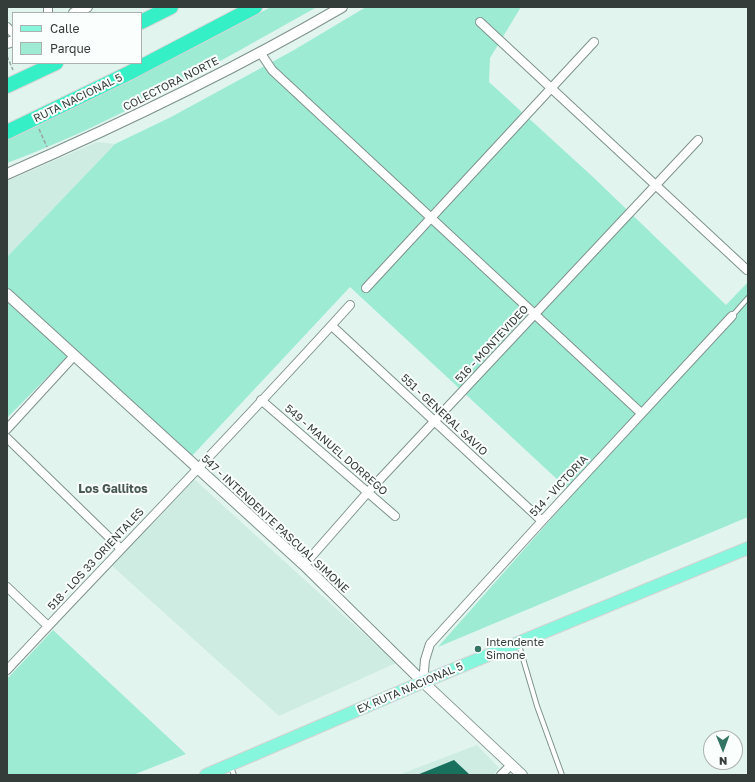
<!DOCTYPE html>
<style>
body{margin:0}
#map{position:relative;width:755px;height:782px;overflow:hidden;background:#e1f5ee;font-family:"Golos Text",sans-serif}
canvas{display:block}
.frame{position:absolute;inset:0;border:8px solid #353d3a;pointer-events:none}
.legend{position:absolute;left:12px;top:12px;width:130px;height:52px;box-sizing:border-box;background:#fafefd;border:1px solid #abb1af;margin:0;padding:5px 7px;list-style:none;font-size:12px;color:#353d3a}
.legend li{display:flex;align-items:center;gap:8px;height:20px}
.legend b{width:20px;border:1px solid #abb1af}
.north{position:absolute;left:703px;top:730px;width:40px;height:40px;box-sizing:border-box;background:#fafefd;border:1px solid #abb1af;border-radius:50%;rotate:179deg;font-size:11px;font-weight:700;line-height:16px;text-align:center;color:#353d3a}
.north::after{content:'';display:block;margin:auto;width:14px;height:18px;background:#347564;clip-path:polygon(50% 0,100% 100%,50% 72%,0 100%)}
</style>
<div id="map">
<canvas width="755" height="782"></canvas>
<div class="frame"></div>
<ul class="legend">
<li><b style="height:5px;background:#86f6dd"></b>Calle</li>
<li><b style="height:11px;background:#9eebd4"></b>Parque</li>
</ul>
<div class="north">N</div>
</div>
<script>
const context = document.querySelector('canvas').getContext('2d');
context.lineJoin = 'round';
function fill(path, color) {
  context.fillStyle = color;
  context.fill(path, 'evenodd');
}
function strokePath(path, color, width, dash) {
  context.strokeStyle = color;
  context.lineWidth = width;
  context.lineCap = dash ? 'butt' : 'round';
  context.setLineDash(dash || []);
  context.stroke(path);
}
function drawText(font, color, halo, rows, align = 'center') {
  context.font = font + ' "Golos Text",sans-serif';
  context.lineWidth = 4;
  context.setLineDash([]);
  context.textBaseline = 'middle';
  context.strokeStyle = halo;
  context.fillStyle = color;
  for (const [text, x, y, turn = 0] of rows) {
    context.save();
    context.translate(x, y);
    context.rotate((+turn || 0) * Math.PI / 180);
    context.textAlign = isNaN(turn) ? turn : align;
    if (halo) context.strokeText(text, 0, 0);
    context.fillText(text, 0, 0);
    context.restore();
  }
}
fill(new Path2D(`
 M97,142L115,144L7,257V181Z
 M194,479L396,663L279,716L112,566Z
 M477,745L499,768L493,775H398Z`), '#cfece3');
fill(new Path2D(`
 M271,7H317C216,63 115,123 7,163V137C97,99 184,53 271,7Z
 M366,7H521L490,58L489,82L593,177L726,305L748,282V517L438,647L573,494L350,287L191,457L74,350L7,418V257L115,144L171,117L294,50Z
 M53,630L186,754L133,775H7V679Z`), '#9eebd4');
fill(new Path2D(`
 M454,760L470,775H417Z`), '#17715d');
const service = new Path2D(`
 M732,316L748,298
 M519,645L537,706L562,775
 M230,765L234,775`);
const minor = new Path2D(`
 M48,13V7
 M480,22L747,270
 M7,27L13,33
 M260,52L272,70L641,413
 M366,288L594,42
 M332,326L542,521
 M261,400L395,516
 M7,429L73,357
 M7,438L120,548
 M304,565L368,492L698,140
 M7,587L48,626
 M7,670C121,548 238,429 350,305
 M423,682L425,660L430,644L542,521L732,316
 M501,775L511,765`);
const tertiary = new Path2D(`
 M74,13L87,7
 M7,43L13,41
 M7,174C121,124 234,70 342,7
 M7,294L304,565L423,682L522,775`);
const primary = new Path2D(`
 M206,775L423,682L748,548`);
const motorway = new Path2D(`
 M141,22L171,7
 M7,86L56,63
 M7,132L129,73L255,7`);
strokePath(service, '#7f928b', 6);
strokePath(minor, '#7f928b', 10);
strokePath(tertiary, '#7f928b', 12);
strokePath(primary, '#d3d4d4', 14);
strokePath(motorway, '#d3d4d4', 16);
strokePath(new Path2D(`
 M7,56L13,70
 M39,129L47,147`), '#97a5a0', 1.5, [4, 2]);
strokePath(service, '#fff', 4);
strokePath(minor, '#fff', 8);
strokePath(tertiary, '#fff', 10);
strokePath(primary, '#86f6dd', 12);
strokePath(motorway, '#35f0c7', 14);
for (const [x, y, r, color] of [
 [478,649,4,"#347564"]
]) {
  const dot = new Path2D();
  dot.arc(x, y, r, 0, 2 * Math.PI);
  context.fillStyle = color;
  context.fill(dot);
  strokePath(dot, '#fafefd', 1.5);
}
drawText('11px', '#353d3a', '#fafefd', [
 ["COLECTORA NORTE",171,84,-27],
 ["RUTA NACIONAL 5",78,98,-26],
 ["516 - MONTEVIDEO",492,344,-47],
 ["551 - GENERAL SAVIO",444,415,43],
 ["549 - MANUEL DORREGO",336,450,41],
 ["514 - VICTORIA",559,486,-47],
 ["547 - INTENDENTE PASCUAL SIMONE",275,524,43],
 ["518 - LOS 33 ORIENTALES",96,559,-47],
 ["EX RUTA NACIONAL 5",410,688,-23]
]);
drawText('11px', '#353d3a', '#fafefd', [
 ["Intendente",486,643],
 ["Simone",486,656]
], 'left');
drawText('bold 12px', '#485953', '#fafefd', [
 ["Los Gallitos",113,489]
]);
</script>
